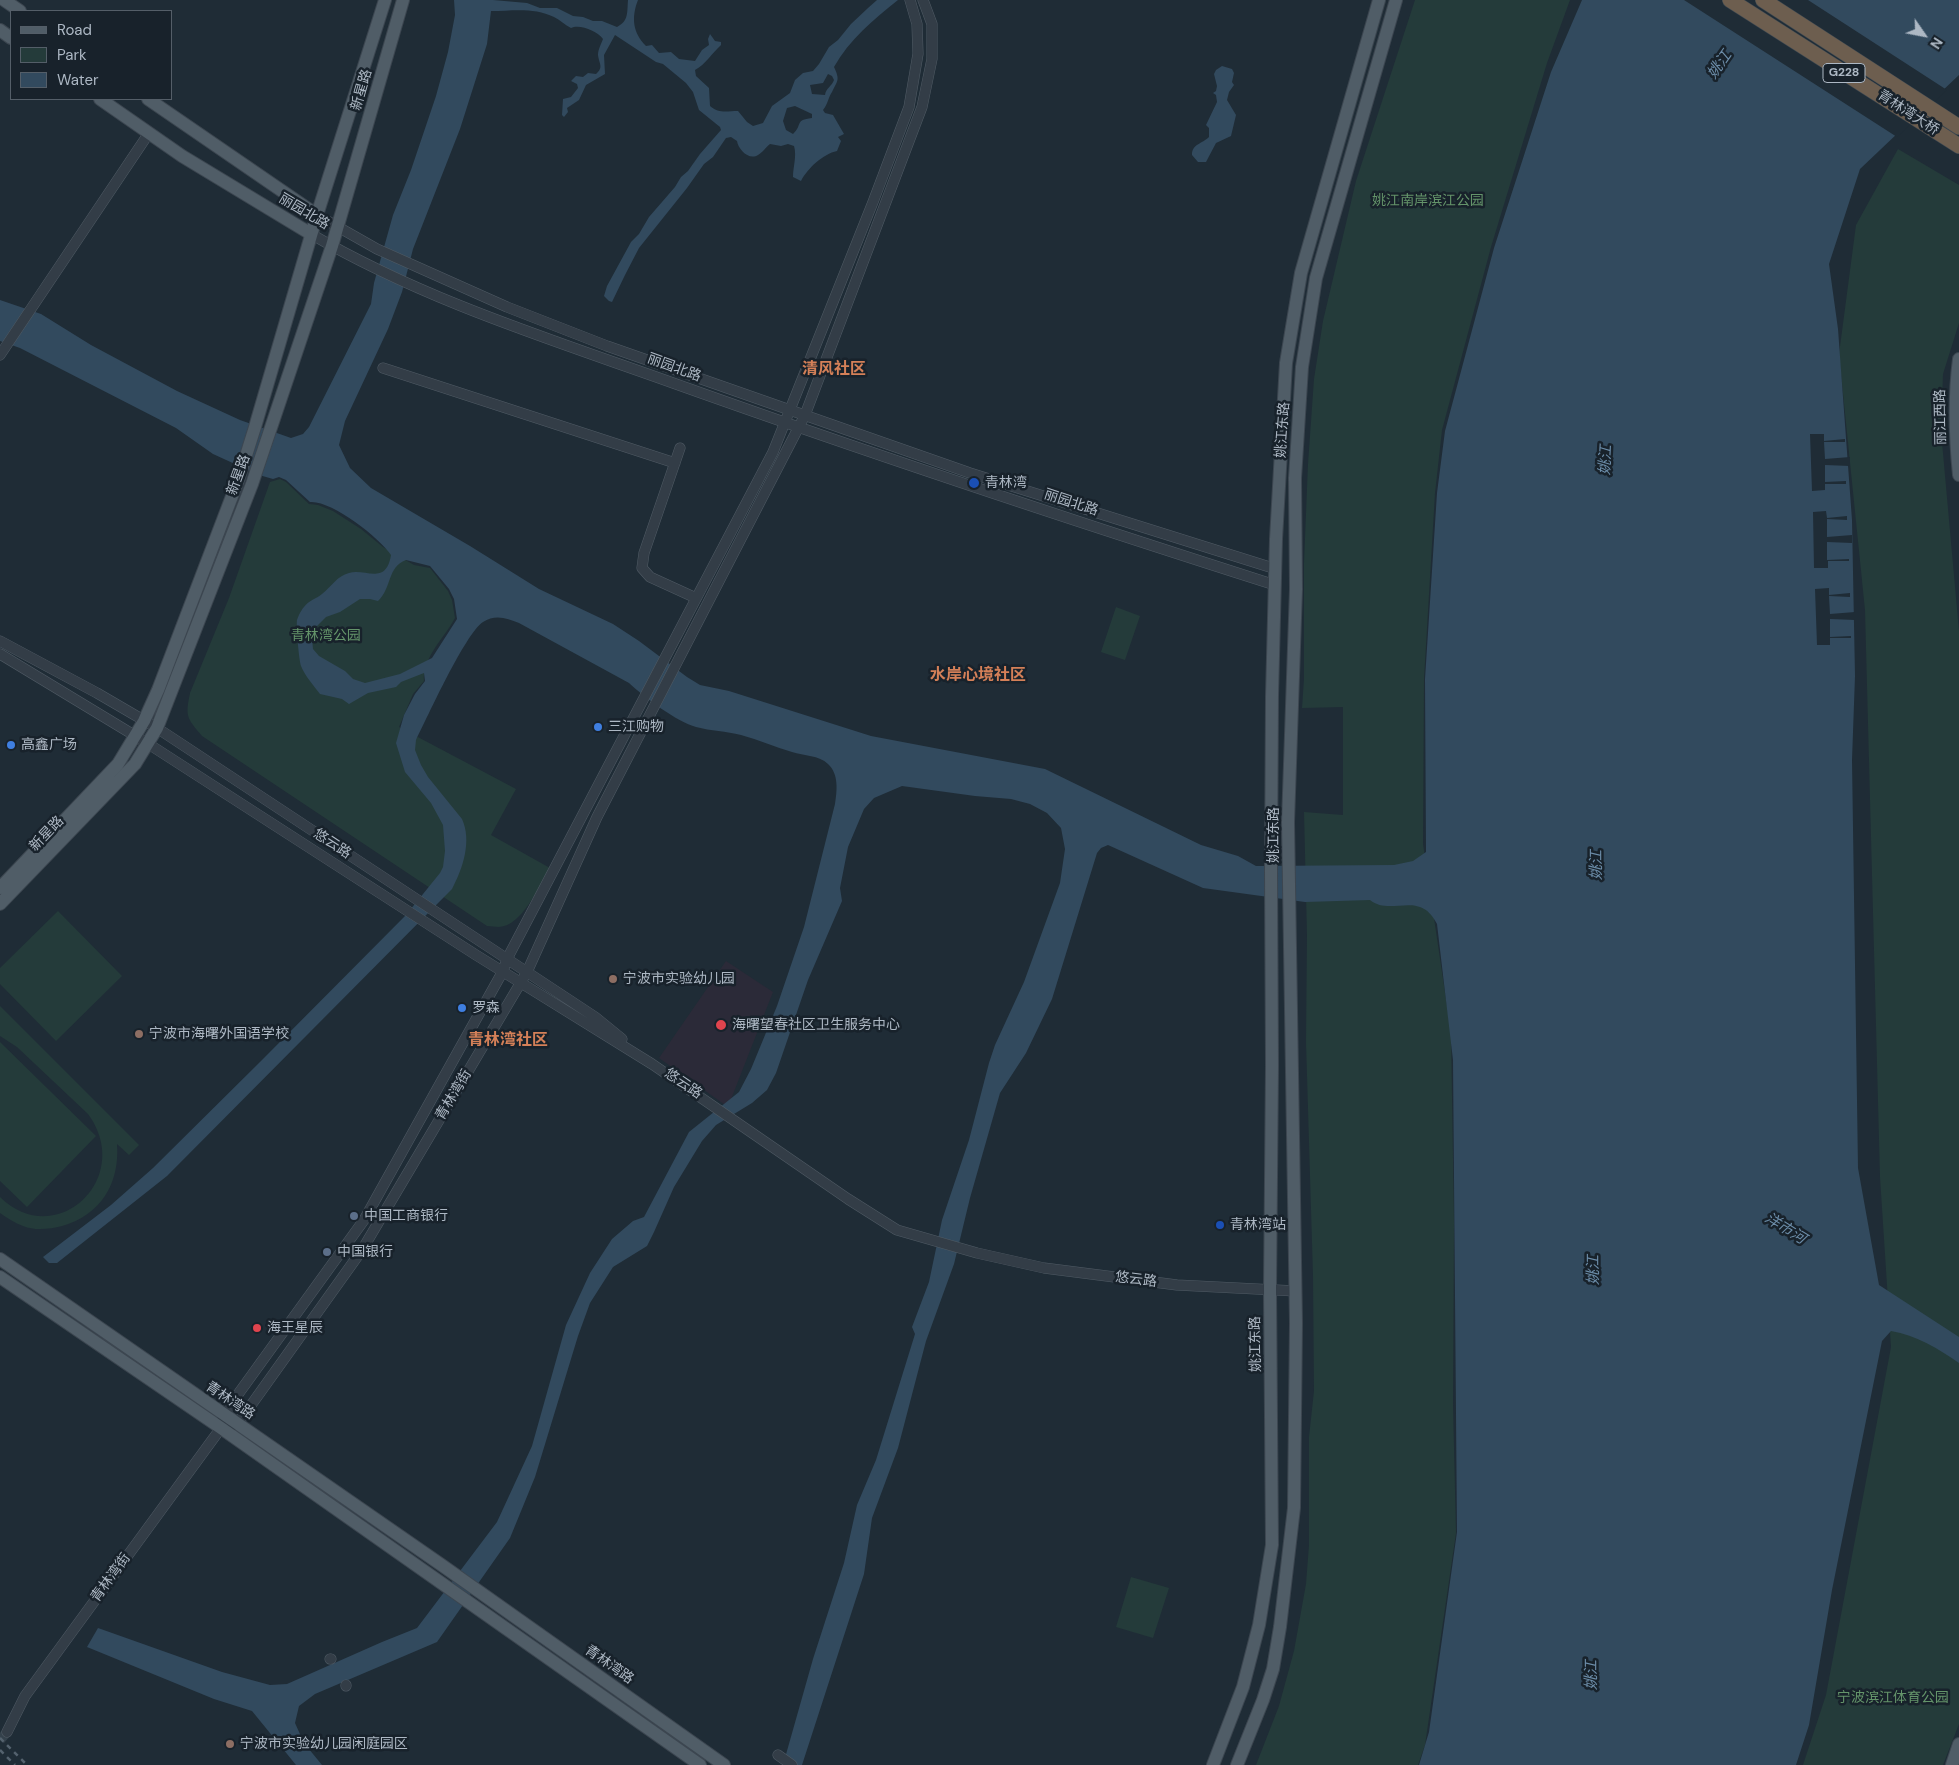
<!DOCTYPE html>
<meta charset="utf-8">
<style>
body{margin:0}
#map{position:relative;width:1959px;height:1765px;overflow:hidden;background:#1f2c36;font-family:"DM Sans",sans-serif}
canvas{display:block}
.legend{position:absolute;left:10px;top:10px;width:162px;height:90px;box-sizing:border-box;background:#18222b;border:1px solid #545e68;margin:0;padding:6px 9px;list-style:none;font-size:15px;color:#adb8c4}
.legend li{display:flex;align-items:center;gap:10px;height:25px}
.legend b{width:25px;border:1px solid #545e68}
.north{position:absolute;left:1899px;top:10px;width:50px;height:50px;-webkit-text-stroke:4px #18222b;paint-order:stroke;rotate:123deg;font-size:14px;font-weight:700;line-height:20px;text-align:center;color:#adb8c4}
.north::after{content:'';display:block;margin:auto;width:18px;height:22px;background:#adb8c4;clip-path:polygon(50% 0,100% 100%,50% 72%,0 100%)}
</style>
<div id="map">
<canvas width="1959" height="1765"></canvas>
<ul class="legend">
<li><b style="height:6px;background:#505d67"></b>Road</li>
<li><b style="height:14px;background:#243b3a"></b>Park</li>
<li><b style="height:14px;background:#324a5e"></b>Water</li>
</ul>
<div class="north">N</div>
</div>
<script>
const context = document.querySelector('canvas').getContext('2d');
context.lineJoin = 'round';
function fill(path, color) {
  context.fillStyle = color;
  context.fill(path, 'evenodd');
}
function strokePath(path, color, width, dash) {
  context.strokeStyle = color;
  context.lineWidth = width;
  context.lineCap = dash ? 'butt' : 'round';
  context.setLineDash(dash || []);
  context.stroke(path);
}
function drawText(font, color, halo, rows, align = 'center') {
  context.font = font + ' "DM Sans","Noto Sans SC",sans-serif';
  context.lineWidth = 5;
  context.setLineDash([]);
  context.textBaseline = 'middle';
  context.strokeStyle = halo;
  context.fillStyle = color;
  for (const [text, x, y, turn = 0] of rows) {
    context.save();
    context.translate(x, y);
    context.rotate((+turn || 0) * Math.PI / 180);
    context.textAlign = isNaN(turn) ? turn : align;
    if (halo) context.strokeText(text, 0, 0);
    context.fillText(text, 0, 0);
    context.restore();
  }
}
fill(new Path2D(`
 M726,961L773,992L728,1107L659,1058Z`), '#2b2a38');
fill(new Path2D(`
 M1415,0H1570L1547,63L1491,247L1442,430L1435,493L1424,679L1423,844L1451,1033L1454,1223L1453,1405L1456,1533L1425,1745L1418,1765H1256L1279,1706L1294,1651L1306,1584L1309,1545V1437L1314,1391L1313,1276L1306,1042L1307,935L1304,812L1343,815V707L1302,708L1304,679V563L1308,464L1314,379L1323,321L1356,181Z
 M1898,149L1959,185V323L1943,374L1941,431L1959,631V1724L1943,1765H1803L1826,1695L1891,1347L1880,1177L1865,610L1839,354L1856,225Z
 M280,479L286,482L309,504L318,505L333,511L361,529L383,547L414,565L430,568L448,591L452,600L455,618C445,637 422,658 424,681L413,694L399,727L516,789L491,835L550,868C540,885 522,926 499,927C495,927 491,926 487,926L202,736C187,718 185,717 190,693L229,598L270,482Z
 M1116,607L1140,616L1125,660L1101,652Z
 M58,911L122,976L56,1041L0,984V968Z
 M0,1006L139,1145L129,1155L117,1144C120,1183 101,1215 62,1226C50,1229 35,1231 23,1226C15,1223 7,1218 0,1213V1197C56,1252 135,1178 88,1114L17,1047L0,1036Z
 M0,1042L96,1136L27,1207L0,1181Z
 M1131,1577L1169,1588L1153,1638L1116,1627Z`), '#243b3a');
fill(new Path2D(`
 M454,0H493L527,3L540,8H557L573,16L583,17L593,21H602L617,27C629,21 627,12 628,0H638C631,18 633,33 646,46L652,45L659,53L671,52L679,59L695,61L702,50L709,45L708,39L710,34L715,41L721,42V45C712,53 706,64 695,70L696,76L709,88L710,106C719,114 727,111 738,111L747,122L753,126L763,123L772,106L790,93L795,80L803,73L813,71L819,64L829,47L838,40L851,24L868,8L877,0H898C874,19 849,40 834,67C840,80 838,80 832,92C828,98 828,104 823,110L825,113L833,115L844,134L838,137L841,141L837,151C823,154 808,168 801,181L793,177C793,167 797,156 794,146L788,144L781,146L770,144C766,147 762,153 758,155C749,161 738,149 737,141L731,137L726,138L713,157L704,164L687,188L639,248L625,275L612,302L609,301L604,296L607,286L631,242L639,234L649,217L675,187L681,177L688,171L700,154L721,130L720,127L699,110L693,92L686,83L663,64L656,62L615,35L604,55L605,74L586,85L579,100L567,108L568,112L564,117L562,115L563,99L571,97L578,88L577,84L571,81L576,76L583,77L588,73L596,74C604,67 599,64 598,55C598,50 601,44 603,39C597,31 580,24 571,28C565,25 560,20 554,17C534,7 512,11 491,11L487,44L460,129L413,249L402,292L388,329L345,421L339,445L350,468L371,488L470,546L539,589L613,624L639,641L687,677L700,685L729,691L871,736L1045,769L1201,845L1238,856L1256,866L1394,865L1413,861L1426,852L1425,679L1437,493L1445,431L1494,248L1551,72L1582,0H1959V75L1860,169L1829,264L1838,329L1852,520L1855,676L1852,760L1858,1168L1879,1285L1959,1337V1363C1939,1349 1916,1335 1891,1331L1882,1341L1832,1590L1809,1725L1796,1765H1419L1429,1732L1457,1532L1453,1060L1437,924C1420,889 1391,917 1370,900L1305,902L1203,888L1108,845L1101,848L1097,853L1052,999L1026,1053L1000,1093L970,1198L954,1264L926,1341L898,1448L872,1518L864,1574L802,1765H783L813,1659L844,1563L857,1505L876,1460L915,1334L912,1327L929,1282L942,1220L969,1140L989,1063L995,1045L1024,982L1060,883L1065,849L1061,828L1047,813L1030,804L1011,799L975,796L902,786L874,798L864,809L848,847L840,888L842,901L808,980L776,1073L767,1090L752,1103L716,1125L702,1141L674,1187L654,1232L647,1246L613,1267L590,1303L578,1336L535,1477L510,1538L437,1642L315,1694L299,1706L295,1723L304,1743L322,1765H296L252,1711L214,1699L87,1647L98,1628L222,1672L270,1685L287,1684L382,1642L417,1628L497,1522L532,1446L566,1325L590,1273L612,1239L633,1221L644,1217L689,1132L739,1092L751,1069L777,1006L804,927L835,804C837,791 839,774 828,764C819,755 804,756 792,752C775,747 759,740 741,735C726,731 711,731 696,727C677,722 644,697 629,683L519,623C507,618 495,614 483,622C465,634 428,716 416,740L415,750L421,765L428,777L462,819C472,841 463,868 452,889L167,1176L57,1263H49L43,1257L111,1205L153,1168L261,1061L406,915L440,873L443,867L445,851L443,825L431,803L405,772L396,743L404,715L415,694L425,681L424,673L401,682L396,687L368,693L349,704L342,699L320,694C314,686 305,676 301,666C299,660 296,626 297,620C298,617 301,610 304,607C309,600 316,599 322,594C332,586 337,576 349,573C365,568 386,586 391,555C379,537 331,500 310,502L286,480L279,477L273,479L259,475L213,454L176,428L20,348L0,341V300L41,314L91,345L177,391L240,420L291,438L303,434L309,427L371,304L374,283L393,215L411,170L436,96L448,52L455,15ZM828,74L832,76L834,80C832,86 826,88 825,95L812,94L810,85L823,83ZM795,106L812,114V118C794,120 803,125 793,134L786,130L783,121L787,108ZM406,560L430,566L449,589L454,599L457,619L432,658L400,674L365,683L353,679L345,671L319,656L313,649L312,638L317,626L326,617L340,612L360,599H370L378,601C392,588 387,567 406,560Z
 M1222,66L1232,69L1234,73L1232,82L1234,85L1229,92L1227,100L1236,115L1231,136L1216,143L1206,162H1198L1192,155C1192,144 1202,144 1209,137V128L1206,125L1217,102L1216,95L1213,93L1216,91L1217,86L1214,74L1216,70Z`), '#324a5e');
fill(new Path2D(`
 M1684,0H1808L1947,90L1897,137Z
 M1810,434H1824V441L1845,439V442H1824L1825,459L1850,457V466L1825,465V482L1846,481V484H1825V490L1812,491Z
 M1826,511L1827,518L1847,516V520L1827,519V537L1852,535V543L1827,542V560L1849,559V561H1828V568H1814L1813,512Z
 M1829,588V595L1850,593V597L1829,596L1830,614L1855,612V620L1830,619V637L1851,636V638H1830V645H1817L1815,589Z`), '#1f2c36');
strokePath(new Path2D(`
 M0,1740L7,1732`), '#34414b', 10, [10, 5]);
const minor = new Path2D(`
 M317,215L377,249L507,307L607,346L970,473L1276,569
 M311,234C424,300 550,339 673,383C872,454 1074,521 1275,585
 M0,355L149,133
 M383,368L675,463
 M680,448L644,553L642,568L650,577L696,598
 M0,641L97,693L157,728L595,1017L622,1039
 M0,654L147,743L476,955L652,1064L848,1199L897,1230L977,1253L1044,1268L1177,1285L1296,1291
 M232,1425L237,1424L254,1401L362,1250L527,972L597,817L805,415L922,107L932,59V24L923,0
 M330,1659H331
 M346,1685V1686
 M7,1732L25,1696L221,1428L223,1415L364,1220L503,971L507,959L773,452L873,202L909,107L918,54L917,24L910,0
 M778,1755L792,1765`);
const major = new Path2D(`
 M4,0L20,11
 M0,30L11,38
 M100,99L182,156L311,234
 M148,99L317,215
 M1959,359C1954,397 1955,436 1959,475
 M0,888L118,764L144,721L158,690L239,478L255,427L317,215L385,0
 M0,904L135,764L157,728L252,484L332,246L403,0
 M0,1259L443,1566L724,1765
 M0,1277L221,1428L700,1765
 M1213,1765L1243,1687L1259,1625L1272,1545L1270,1290L1272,1066L1271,871L1272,696L1276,539L1286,363L1301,273L1379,0
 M1237,1765L1263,1700L1273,1669L1280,1627L1294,1508L1296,1323L1288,822L1296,589L1295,478L1302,367L1316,278L1396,0
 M1952,1765L1959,1744`);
const highway = new Path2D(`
 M1730,0L1959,146
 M1763,0L1959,127`);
strokePath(minor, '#505b65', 11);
strokePath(major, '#3c4650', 14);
strokePath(highway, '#3d4851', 16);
strokePath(minor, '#333d47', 10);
strokePath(major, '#505d67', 12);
strokePath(highway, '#6d5e4f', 15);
strokePath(new Path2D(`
 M0,1738L27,1765
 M0,1750L15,1765`), '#54626e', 2.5, [5, 5]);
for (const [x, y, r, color] of [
 [974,483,6,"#1a4fb4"],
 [598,727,5,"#3f7fe0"],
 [11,745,5,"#3f7fe0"],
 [613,979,5,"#8d6e63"],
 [462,1008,5,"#3f7fe0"],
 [721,1025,6,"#e0444e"],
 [139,1034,5,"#8d6e63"],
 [354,1216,5,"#5c6f8a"],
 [1220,1225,5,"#1a4fb4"],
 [327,1252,5,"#5c6f8a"],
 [257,1328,5,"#e0444e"],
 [230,1744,5,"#8d6e63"]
]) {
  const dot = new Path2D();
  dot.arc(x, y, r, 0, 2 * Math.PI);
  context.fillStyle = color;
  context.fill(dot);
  strokePath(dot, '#18222b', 2);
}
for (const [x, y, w] of [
 [1844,73,42]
]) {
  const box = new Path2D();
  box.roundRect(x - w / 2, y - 9.5, w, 19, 4);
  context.fillStyle = '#18222b';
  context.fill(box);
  strokePath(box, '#adb8c4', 1);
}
drawText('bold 12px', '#adb8c4', null, [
 ["G228",1844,73]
]);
drawText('14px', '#adb8c4', '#18222b', [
 ["新星路",362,90,-74],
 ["青林湾大桥",1908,113,33],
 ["丽园北路",304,212,31],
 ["丽园北路",674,368,20],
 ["丽江西路",1941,417,-91],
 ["姚江东路",1283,430,-86],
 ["新星路",239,475,-70],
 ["丽园北路",1071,503,18],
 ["新星路",47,834,-46],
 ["姚江东路",1274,835,-90],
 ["悠云路",332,844,33],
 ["悠云路",683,1084,34],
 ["青林湾街",454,1095,-59],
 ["悠云路",1136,1280,7],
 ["姚江东路",1256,1344,-91],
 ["青林湾路",230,1401,34],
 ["青林湾街",111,1578,-54],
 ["青林湾路",609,1665,35]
]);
drawText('14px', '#64946a', '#18222b', [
 ["姚江南岸滨江公园",1428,201],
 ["青林湾公园",326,636],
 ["宁波滨江体育公园",1893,1698]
]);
drawText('14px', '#adb8c4', '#18222b', [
 ["青林湾",985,483],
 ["三江购物",608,727],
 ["高鑫广场",21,745],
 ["宁波市实验幼儿园",623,979],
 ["罗森",472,1008],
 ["海曙望春社区卫生服务中心",732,1025],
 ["宁波市海曙外国语学校",149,1034],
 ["中国工商银行",364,1216],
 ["青林湾站",1230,1225],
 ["中国银行",337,1252],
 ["海王星辰",267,1328],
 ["宁波市实验幼儿园闲庭园区",240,1744]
], 'left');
drawText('italic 15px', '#6c8da9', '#18222b', [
 ["姚江",1720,65,-55],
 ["姚江",1606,460,-87],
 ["姚江",1597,865,-90],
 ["洋市河",1785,1229,32],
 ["姚江",1594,1270,-90],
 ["姚江",1592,1675,-90]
]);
drawText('bold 16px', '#d48058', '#18222b', [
 ["清风社区",834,370],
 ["水岸心境社区",978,676],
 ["青林湾社区",508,1041]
]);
</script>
